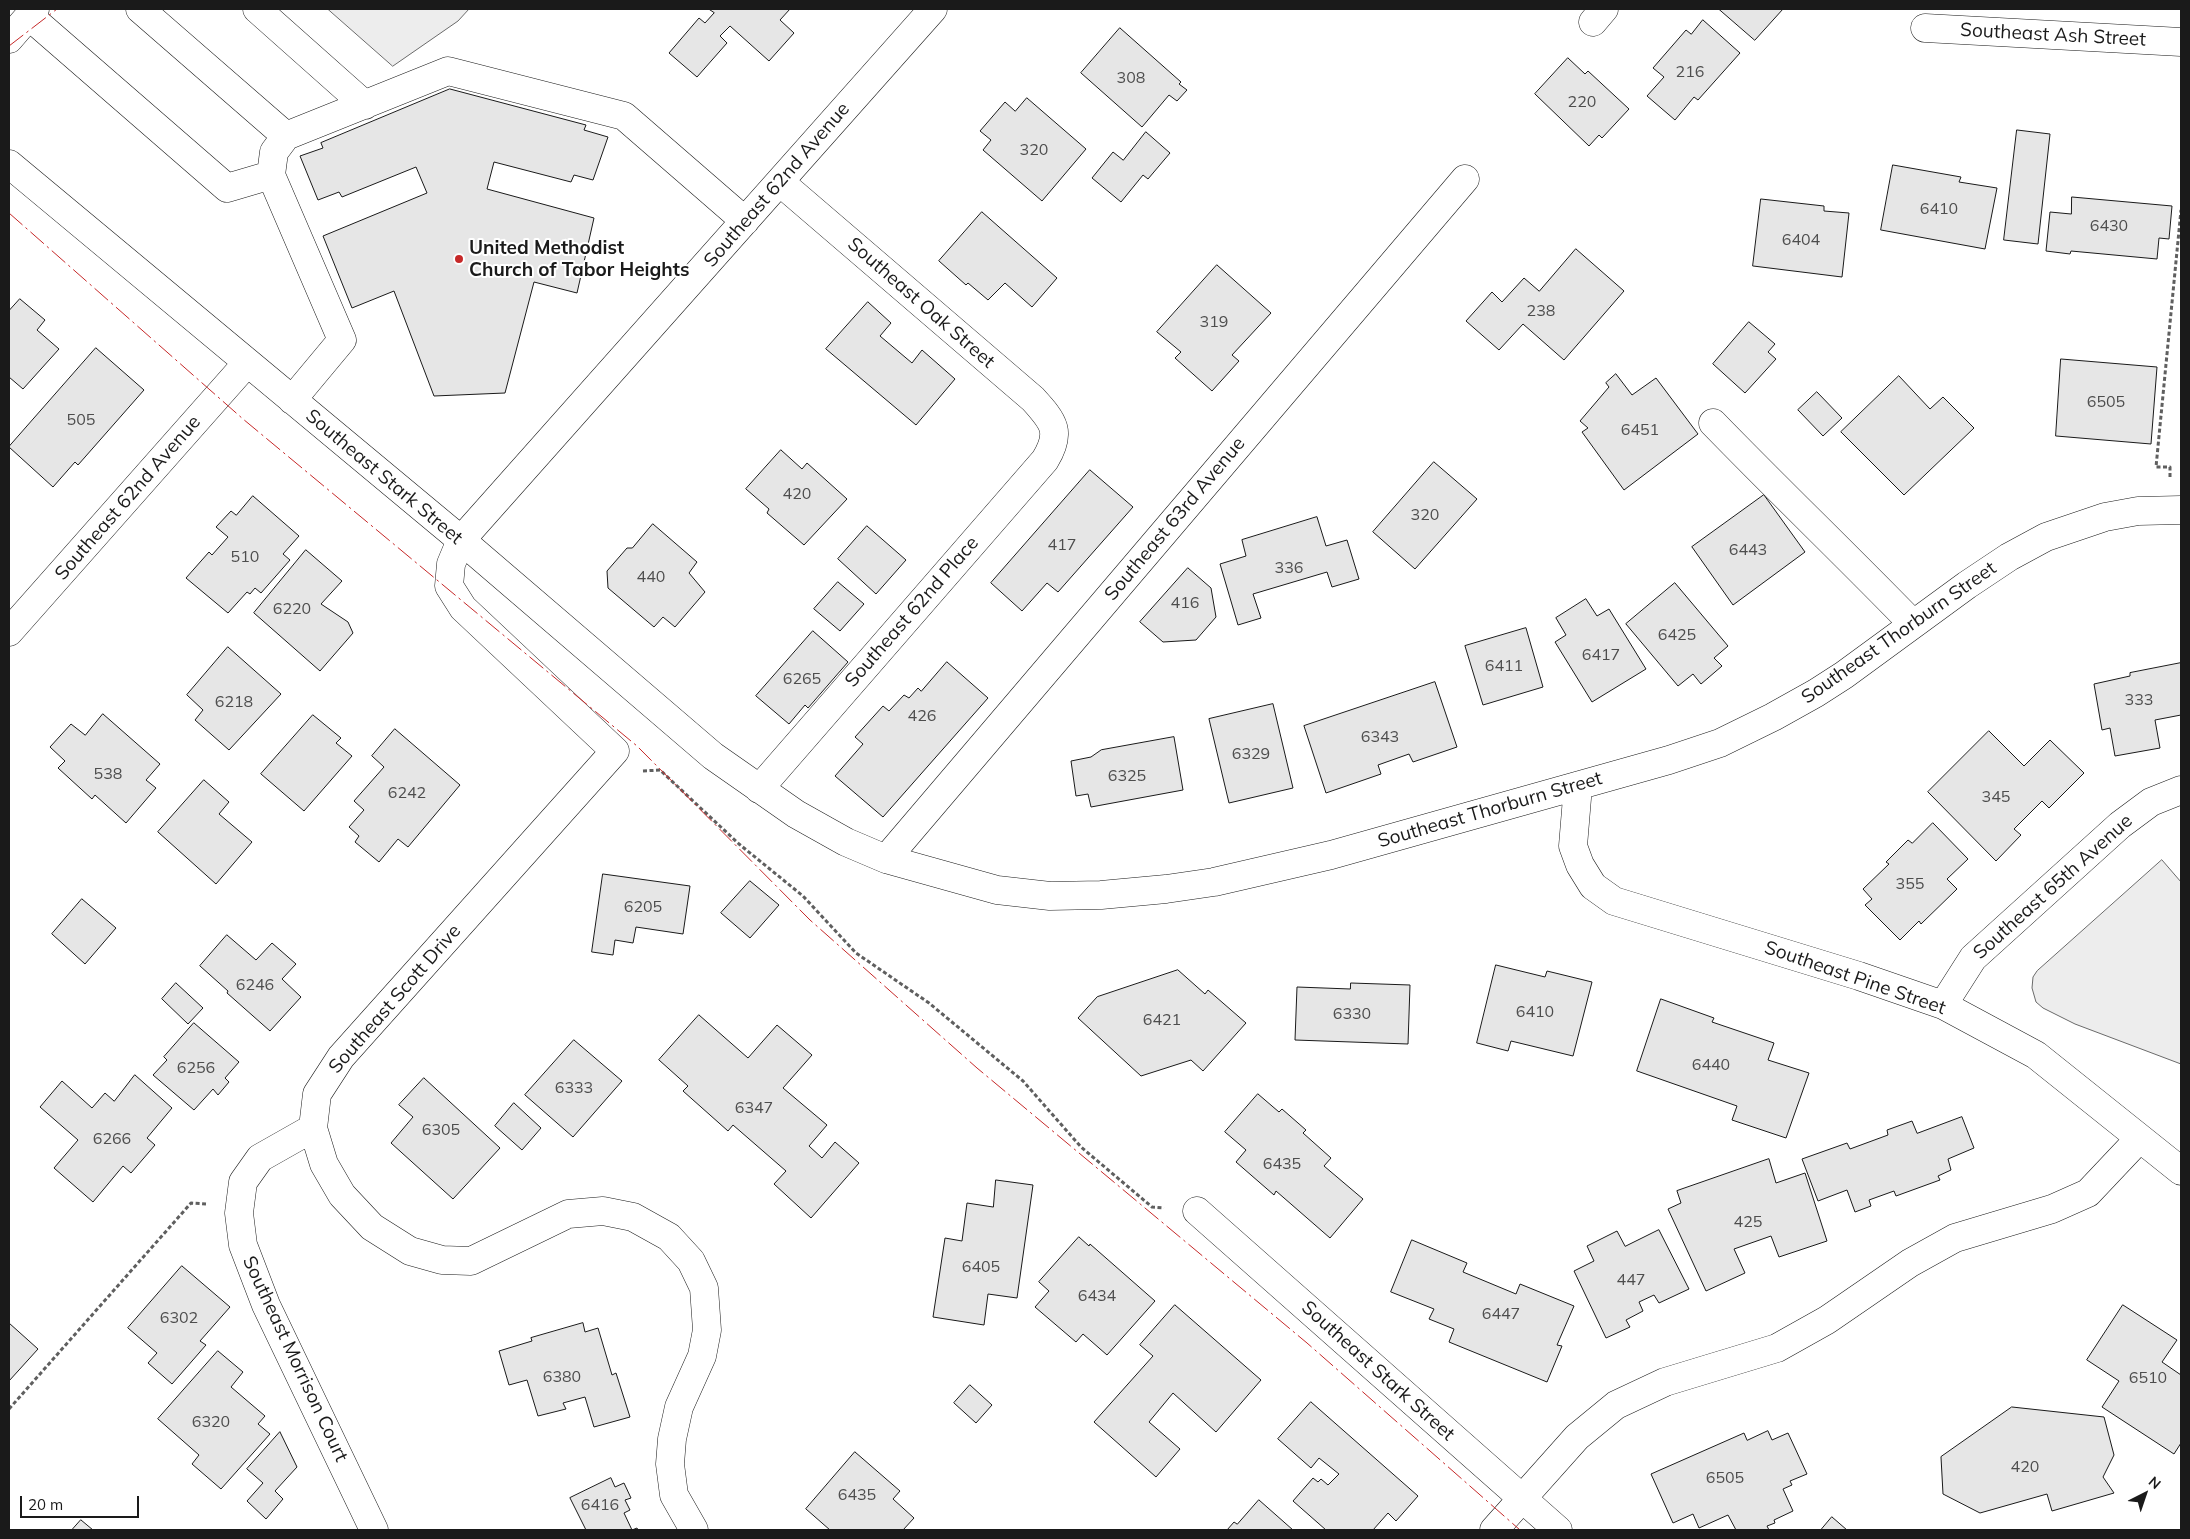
<!DOCTYPE html>
<style>
body{margin:0}
#map{position:relative;width:2190px;height:1539px;overflow:hidden;background:#fff;font-family:Mulish,sans-serif}
canvas{display:block}
.frame{position:absolute;inset:0;border:10px solid #1a1a1a;pointer-events:none}
.north{position:absolute;left:2120px;top:1469px;width:50px;height:50px;-webkit-text-stroke:4px #fff;paint-order:stroke;rotate:41deg;font-size:14px;font-weight:700;line-height:20px;text-align:center;color:#1a1a1a}
.north::after{content:'';display:block;margin:auto;width:18px;height:22px;background:#1a1a1a;clip-path:polygon(50% 0,100% 100%,50% 72%,0 100%)}
.scale{position:absolute;left:20px;top:1496px;width:119px;height:22px;box-sizing:border-box;border:2px solid #1a1a1a;border-top:0;padding-left:6px;font-size:15px;line-height:18px;white-space:nowrap;color:#1a1a1a;-webkit-text-stroke:4px #fff;paint-order:stroke}
</style>
<div id="map">
<canvas width="2190" height="1539"></canvas>
<div class="frame"></div>
<div class="north">N</div>
<div class="scale">20 m</div>
</div>
<script>
const context = document.querySelector('canvas').getContext('2d');
context.lineJoin = 'round';
function fill(path, color) {
  context.fillStyle = color;
  context.fill(path, 'evenodd');
}
function strokePath(path, color, width, dash) {
  context.strokeStyle = color;
  context.lineWidth = width;
  context.lineCap = dash ? 'butt' : 'round';
  context.setLineDash(dash || []);
  context.stroke(path);
}
function drawText(font, color, halo, rows, align = 'center') {
  context.font = font + ' Mulish,sans-serif';
  context.lineWidth = 4;
  context.setLineDash([]);
  context.textBaseline = 'middle';
  context.strokeStyle = halo;
  context.fillStyle = color;
  for (const [text, x, y, turn = 0] of rows) {
    context.save();
    context.translate(x, y);
    context.rotate((+turn || 0) * Math.PI / 180);
    context.textAlign = isNaN(turn) ? turn : align;
    if (halo) context.strokeText(text, 0, 0);
    context.fillText(text, 0, 0);
    context.restore();
  }
}
const built = new Path2D(`
 M328,9H469L458,21L393,66Z
 M2162,860L2181,882V1064L2075,1024L2043,1008L2036,1002L2032,988L2033,977L2037,971Z`);
fill(built, '#ededed');
strokePath(built, '#6a6a6a', 1);
const building = new Path2D(`
 M709,9H790L780,20L794,33L769,61L730,26L720,36L727,43L697,77L669,53L699,18L705,23L714,13Z
 M1719,9H1783L1755,40Z
 M1703,20L1740,53L1698,100L1694,97L1675,120L1647,96L1664,77L1653,68L1686,30L1691,34Z
 M1120,28L1181,82L1179,84L1187,90L1177,101L1169,95L1142,127L1081,73Z
 M1568,58L1585,74L1588,71L1629,109L1602,138L1599,135L1589,146L1535,94Z
 M450,89L586,125L584,130L608,137L593,180L574,175L571,182L494,162L487,189L594,218L577,293L534,282L505,393L434,396L394,291L352,308L323,236L427,193L416,167L342,197L339,192L318,200L300,156L323,148L321,143Z
 M1027,98L1086,149L1042,201L983,150L991,140L980,131L1005,102L1015,111Z
 M2017,130L2050,134L2038,244L2004,240Z
 M1146,132L1170,153L1148,179L1143,175L1121,202L1092,178L1113,152L1123,160Z
 M1893,165L1961,177L1959,182L1997,188L1985,249L1881,230Z
 M2072,197L2172,206L2169,239L2159,238L2157,259L2071,251L2070,254L2046,251L2050,212L2071,214Z
 M1761,199L1824,206V211L1849,213L1842,277L1753,266Z
 M982,212L1057,278L1032,307L1005,283L988,300L968,283L966,285L939,261Z
 M1576,249L1624,291L1564,360L1523,324L1499,350L1466,321L1492,292L1502,302L1524,278L1539,291Z
 M1217,265L1271,313L1232,355L1239,361L1212,391L1175,358L1181,352L1157,332Z
 M20,299L45,320L37,330L59,349L23,389L9,377V311Z
 M868,302L891,323L880,336L912,363L922,350L955,379L916,425L826,349Z
 M1749,322L1775,344L1768,352L1776,359L1745,393L1713,364Z
 M96,348L144,390L78,465L75,462L53,487L9,447Z
 M2061,359L2157,367L2151,444L2056,436Z
 M1616,374L1632,395L1656,378L1698,434L1624,490L1582,432L1588,428L1580,421L1609,387L1606,383Z
 M1899,376L1930,409L1943,397L1974,428L1904,495L1841,432Z
 M1817,392L1842,418L1823,436L1798,410Z
 M781,450L802,469L807,463L847,499L804,545L767,513L769,509L746,489Z
 M1434,462L1477,499L1415,569L1373,532Z
 M1090,470L1133,507L1058,592L1047,583L1022,611L991,583Z
 M1764,495L1805,552L1733,605L1692,547Z
 M253,496L299,536L283,554L290,560L261,593L255,588L250,594L247,592L228,613L186,578L209,552L212,555L228,537L216,527L231,511L236,515Z
 M1317,517L1326,546L1347,540L1359,579L1332,587L1327,572L1253,594L1261,618L1238,625L1220,564L1246,556L1242,540Z
 M653,524L697,562L689,573L705,592L675,627L663,617L654,627L608,588L607,571L627,548H632Z
 M867,526L906,560L876,594L838,559Z
 M306,550L342,581L321,604L348,622L353,633L320,671L254,613Z
 M1188,568L1211,588L1216,617L1196,640L1163,642L1140,622Z
 M838,582L864,604L840,631L814,609Z
 M1675,583L1728,646L1714,658L1722,666L1701,684L1693,674L1678,686L1626,624Z
 M1586,599L1597,616L1609,609L1646,669L1592,702L1555,642L1566,635L1556,618Z
 M1526,628L1543,687L1483,705L1465,646Z
 M813,631L848,662L808,708L805,705L789,724L756,696Z
 M228,647L281,694L229,750L195,720L203,710L187,695Z
 M947,662L988,698L883,817L835,776L863,744L855,737L883,706L889,711L904,695L909,698L918,688L921,691Z
 M2181,663V715L2155,720L2160,748L2115,756L2110,728L2102,730L2094,684L2130,676V673Z
 M1435,682L1457,747L1413,762L1409,754L1378,765L1381,774L1326,793L1304,726Z
 M1273,704L1293,788L1229,803L1209,719Z
 M103,714L160,764L146,780L156,788L126,823L95,795L92,799L58,768L65,761L50,747L71,724L85,735Z
 M313,715L341,738L336,743L352,756L304,811L261,774Z
 M395,729L460,785L408,847L398,839L379,862L355,842L359,836L349,827L364,810L354,801L384,767L372,756Z
 M1989,731L2024,766L2050,740L2084,773L2049,808L2042,801L2014,829L2021,835L1996,861L1928,792Z
 M1174,737L1183,790L1091,807L1088,794L1076,796L1071,761L1091,757L1101,750Z
 M204,780L229,802L219,814L252,842L216,884L158,832Z
 M1933,823L1968,859L1947,879L1957,889L1921,924L1919,921L1900,940L1865,905L1872,899L1863,889L1889,864L1886,862L1908,840L1912,843Z
 M603,874L690,886L683,934L636,927L633,943L615,940L613,955L592,952Z
 M750,881L779,905L750,938L721,913Z
 M82,899L116,928L85,964L52,934Z
 M227,935L256,960L272,943L296,964L282,979L301,997L270,1031L227,993L228,991L200,966Z
 M1496,965L1545,977L1547,971L1592,982L1573,1056L1511,1041L1508,1051L1477,1043Z
 M1178,970L1205,994L1208,990L1246,1023L1203,1071L1191,1060L1141,1076L1078,1018L1097,997Z
 M176,983L203,1008L188,1024L162,999Z
 M1351,983L1410,985L1408,1044L1295,1040L1297,987L1350,989Z
 M1661,999L1714,1018L1712,1022L1774,1043L1768,1060L1809,1073L1786,1138L1732,1120L1737,1106L1637,1071Z
 M699,1015L748,1058L777,1025L812,1055L783,1088L827,1125L809,1146L822,1158L835,1142L859,1163L811,1218L774,1184L786,1171L733,1125L728,1131L683,1091L688,1086L659,1060Z
 M194,1023L239,1062L225,1078L229,1082L218,1095L213,1089L194,1110L153,1075L167,1060L164,1057Z
 M574,1040L622,1081L573,1137L525,1095Z
 M135,1075L172,1108L147,1138L155,1145L131,1173L123,1166L93,1202L54,1168L78,1140L40,1107L62,1081L92,1108L105,1093L114,1101Z
 M424,1078L500,1148L453,1199L391,1143L413,1117L399,1105Z
 M1258,1094L1279,1112L1282,1109L1306,1130L1303,1133L1331,1158L1324,1166L1363,1199L1330,1238L1276,1191L1274,1195L1236,1162L1246,1150L1225,1132Z
 M514,1103L541,1128L522,1150L495,1126Z
 M1962,1117L1974,1148L1948,1159L1951,1170L1938,1176L1940,1180L1896,1196L1894,1191L1869,1200L1871,1206L1855,1212L1847,1190L1818,1201L1802,1159L1847,1143L1850,1149L1888,1135L1887,1130L1912,1121L1917,1133Z
 M1769,1159L1776,1183L1805,1173L1827,1241L1779,1257L1771,1236L1734,1249L1745,1273L1706,1291L1668,1209L1681,1203L1677,1191Z
 M996,1180L1033,1185L1017,1298L988,1294L984,1325L933,1317L945,1238L962,1241L967,1203L993,1207Z
 M1659,1230L1689,1289L1659,1303L1654,1295L1639,1302L1643,1311L1626,1320L1630,1327L1606,1338L1574,1271L1594,1261L1587,1246L1617,1231L1625,1246Z
 M1079,1237L1089,1246L1090,1244L1155,1301L1107,1355L1083,1334L1076,1342L1035,1307L1049,1291L1039,1282Z
 M1412,1240L1467,1263L1463,1272L1516,1294L1520,1284L1574,1306L1557,1345L1562,1346L1547,1382L1449,1342L1454,1329L1429,1319L1434,1309L1391,1292Z
 M182,1266L230,1307L200,1341L206,1345L172,1384L148,1363L157,1353L128,1328Z
 M1175,1305L1261,1380L1216,1432L1173,1393L1149,1422L1180,1449L1156,1477L1094,1422L1153,1356L1140,1345Z
 M2123,1305L2177,1340L2162,1362L2181,1375V1443L2174,1454L2102,1407L2119,1381L2087,1360Z
 M9,1323L38,1349L9,1381Z
 M583,1323L585,1332L598,1328L612,1375L616,1373L630,1417L594,1427L585,1397L563,1403L566,1409L538,1416L527,1380L509,1385L499,1351L532,1341L531,1338Z
 M218,1351L243,1372L231,1387L265,1416L258,1424L270,1434L221,1489L192,1464L199,1455L158,1419Z
 M970,1385L992,1405L976,1423L954,1403Z
 M1311,1402L1418,1496L1396,1521L1388,1513L1373,1530H1326L1293,1501L1313,1478L1318,1482L1321,1479L1328,1485L1339,1474L1319,1458L1311,1468L1278,1439Z
 M2012,1407L2104,1417L2114,1455L2103,1477L2114,1493L2052,1511L2047,1494L1980,1513L1943,1494L1941,1457Z
 M1768,1431L1772,1440L1788,1433L1807,1474L1790,1481L1792,1485L1783,1489L1793,1511L1774,1520L1775,1523L1767,1526L1769,1530H1736L1728,1515L1699,1528L1693,1514L1673,1523L1651,1474L1744,1433L1747,1440Z
 M280,1432L297,1467L275,1491L283,1499L266,1519L247,1501L263,1483L247,1469Z
 M855,1452L900,1491L893,1499L914,1518L903,1530H830L806,1509Z
 M611,1478L615,1487L624,1483L631,1498L625,1500L630,1510L624,1513L632,1530L637,1528L638,1530H586L570,1498Z
 M1259,1500L1293,1530H1227L1234,1522L1237,1524Z
 M1832,1517L1847,1530H1821Z
 M81,1520L93,1530H72Z`);
fill(building, '#e6e6e6');
strokePath(building, '#1a1a1a', 1);
const minor = new Path2D(`
 M140,9L286,136
 M257,9L365,105
 M29,16L227,188L271,175
 M1593,22L1604,9
 M1925,28L2181,42
 M9,39L35,9
 M9,164L461,540L713,756L796,814L846,842L886,859L997,890L1050,896L1101,895L1166,889L1214,882L1331,855L1669,760L1720,743L1773,717L1816,693L1844,675L1967,585L2009,557L2046,537L2105,517L2138,511L2181,510
 M292,400L342,340L271,175L274,152L286,136L448,71L624,116L745,221
 M1713,423C1779,491 1847,556 1913,624
 M9,632L247,363
 M1578,786L1573,846L1580,865L1593,886L1614,901L1859,976L1943,1005L2036,1055L2181,1171
 M759,789L1045,460C1062,432 1054,422 1033,399L780,182
 M886,859L1465,179
 M1943,1005L1973,958L2120,825L2151,802L2181,790
 M313,1128L260,1158L243,1182L239,1213L243,1245L266,1305L374,1530
 M1197,1211L1558,1530
 M694,1530L674,1495L670,1464L672,1439L679,1407L702,1356L707,1330L704,1288L691,1261L669,1237L633,1217L603,1211L568,1214L471,1261L442,1260L410,1251L372,1227L342,1195L324,1164L313,1128L317,1094L341,1057L615,751L463,608L449,586L451,564L461,540L933,9
 M1494,1530L1577,1437L1616,1405L1665,1382L1777,1348L1827,1320L1910,1263L1955,1238L2052,1209L2088,1193L2139,1139`);
strokePath(minor, '#1a1a1a', 29);
strokePath(new Path2D(`
 M2170,477V467H2156L2181,210
 M643,771L660,770L739,844L803,896L856,953L929,1003L1023,1081L1081,1147L1152,1207L1164,1208
 M9,1409L191,1203L206,1204`), '#5f5f5f', 3, [4, 2.5]);
strokePath(minor, '#fff', 28);
strokePath(new Path2D(`
 M9,46L57,9
 M9,213L243,419L637,746L810,920L977,1068L1307,1343L1520,1530`), '#c62828', 1, [18, 4, 2.5, 4]);
for (const [x, y, r, color] of [
 [459,259,5,"#c62828"]
]) {
  const dot = new Path2D();
  dot.arc(x, y, r, 0, 2 * Math.PI);
  context.fillStyle = color;
  context.fill(dot);
  strokePath(dot, '#fff', 2);
}
drawText('16px', '#4d4d4d', null, [
 ["216",1690,72],
 ["308",1131,78],
 ["220",1582,102],
 ["320",1034,150],
 ["6410",1939,209],
 ["6430",2109,226],
 ["6404",1801,240],
 ["238",1541,311],
 ["319",1214,322],
 ["6505",2106,402],
 ["505",81,420],
 ["6451",1640,430],
 ["420",797,494],
 ["320",1425,515],
 ["417",1062,545],
 ["6443",1748,550],
 ["510",245,557],
 ["336",1289,568],
 ["440",651,577],
 ["416",1185,603],
 ["6220",292,609],
 ["6425",1677,635],
 ["6417",1601,655],
 ["6411",1504,666],
 ["6265",802,679],
 ["333",2139,700],
 ["6218",234,702],
 ["426",922,716],
 ["6343",1380,737],
 ["6329",1251,754],
 ["538",108,774],
 ["6325",1127,776],
 ["6242",407,793],
 ["345",1996,797],
 ["355",1910,884],
 ["6205",643,907],
 ["6246",255,985],
 ["6410",1535,1012],
 ["6330",1352,1014],
 ["6421",1162,1020],
 ["6440",1711,1065],
 ["6256",196,1068],
 ["6333",574,1088],
 ["6347",754,1108],
 ["6305",441,1130],
 ["6266",112,1139],
 ["6435",1282,1164],
 ["425",1748,1222],
 ["6405",981,1267],
 ["447",1631,1280],
 ["6434",1097,1296],
 ["6447",1501,1314],
 ["6302",179,1318],
 ["6380",562,1377],
 ["6510",2148,1378],
 ["6320",211,1422],
 ["420",2025,1467],
 ["6505",1725,1478],
 ["6435",857,1495],
 ["6416",600,1505]
]);
drawText('19px', '#1a1a1a', '#fff', [
 ["Southeast Ash Street",2053,35,3],
 ["Southeast 62nd Avenue",777,185,-49],
 ["Southeast Oak Street",921,303,41],
 ["Southeast Stark Street",384,477,40],
 ["Southeast 62nd Avenue",128,498,-49],
 ["Southeast 63rd Avenue",1175,519,-50],
 ["Southeast 62nd Place",912,612,-49],
 ["Southeast Thorburn Street",1899,633,-35],
 ["Southeast Thorburn Street",1490,810,-16],
 ["Southeast 65th Avenue",2053,887,-42],
 ["Southeast Pine Street",1855,978,19],
 ["Southeast Scott Drive",395,999,-49],
 ["Southeast Morrison Court",295,1359,65],
 ["Southeast Stark Street",1378,1371,42]
]);
drawText('bold 19px', '#1a1a1a', '#fff', [
 ["United Methodist",469,248],
 ["Church of Tabor Heights",469,270]
], 'left');
</script>
